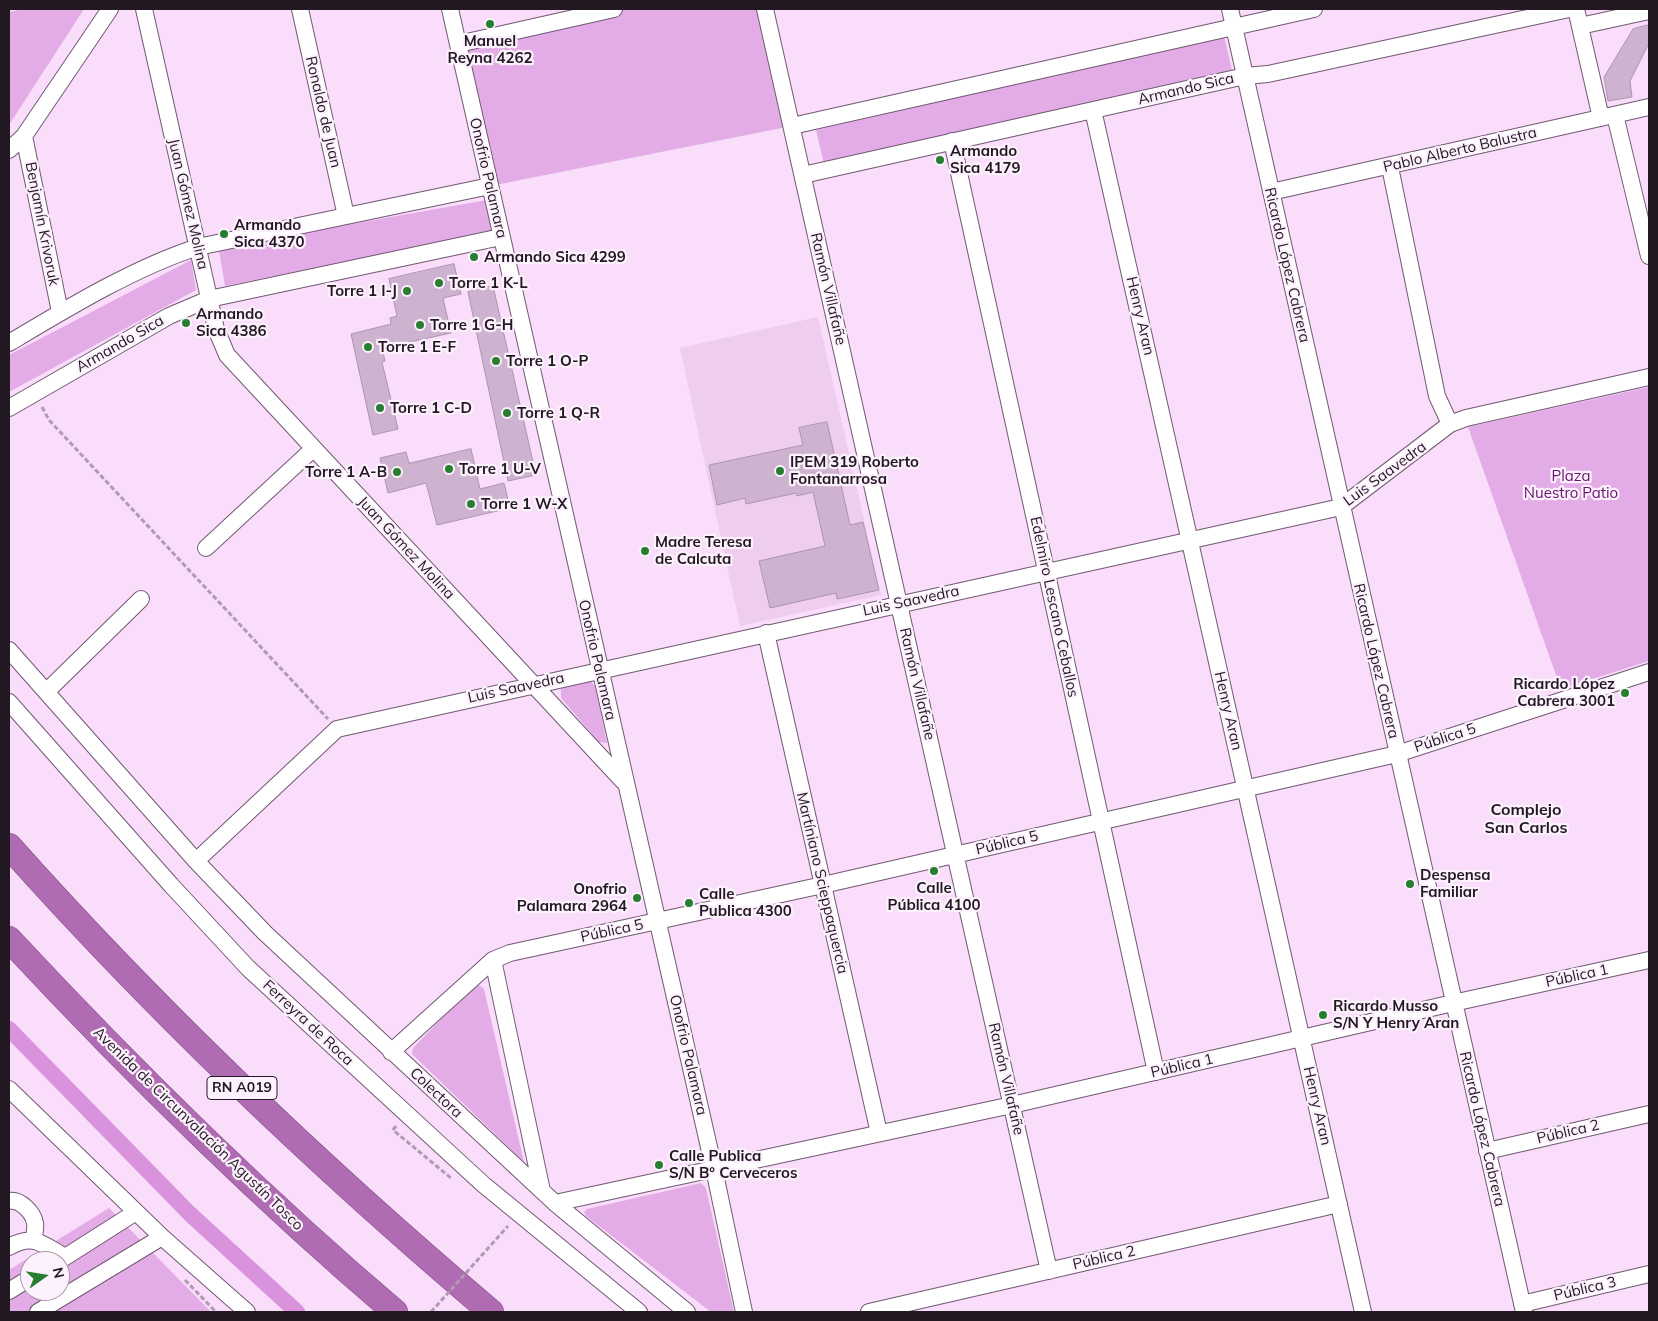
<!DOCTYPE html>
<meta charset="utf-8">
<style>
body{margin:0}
#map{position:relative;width:1658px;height:1321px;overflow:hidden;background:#f9ddfa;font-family:Mulish,sans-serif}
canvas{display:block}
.frame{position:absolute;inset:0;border:10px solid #211822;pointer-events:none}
.north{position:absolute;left:20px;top:1251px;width:50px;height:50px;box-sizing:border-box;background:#fcf1fc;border:1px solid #a49aa5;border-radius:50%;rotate:77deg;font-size:14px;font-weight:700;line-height:20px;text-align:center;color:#211822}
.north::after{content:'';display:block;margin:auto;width:18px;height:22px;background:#257f2f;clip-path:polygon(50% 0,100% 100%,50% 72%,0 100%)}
</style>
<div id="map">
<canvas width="1658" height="1321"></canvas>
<div class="frame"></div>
<div class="north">N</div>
</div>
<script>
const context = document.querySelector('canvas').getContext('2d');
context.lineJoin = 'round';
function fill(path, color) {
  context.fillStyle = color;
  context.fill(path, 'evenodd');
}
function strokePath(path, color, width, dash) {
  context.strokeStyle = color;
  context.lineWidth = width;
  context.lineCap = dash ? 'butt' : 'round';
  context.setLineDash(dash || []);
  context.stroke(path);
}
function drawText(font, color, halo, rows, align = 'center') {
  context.font = font + ' Mulish,sans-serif';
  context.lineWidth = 4.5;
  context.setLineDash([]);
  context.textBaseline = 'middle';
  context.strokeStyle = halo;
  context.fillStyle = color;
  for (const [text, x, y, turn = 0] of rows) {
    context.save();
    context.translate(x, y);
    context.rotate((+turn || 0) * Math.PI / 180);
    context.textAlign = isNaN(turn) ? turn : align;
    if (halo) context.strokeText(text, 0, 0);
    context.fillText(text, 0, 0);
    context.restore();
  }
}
fill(new Path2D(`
 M818,317L881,595L740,626L680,348Z`), '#eecdef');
fill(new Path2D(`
 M24,9H84L9,125V12Z
 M614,9H765L792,126L490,186L458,44Z
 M1224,36L1232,70L824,164L816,130Z
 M487,200L495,231L225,286L219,251L340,226Z
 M191,260L196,290L9,392V355Z
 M1649,387V661L1561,689L1468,427Z
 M591,681L596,688L607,743L599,742L561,698V687Z
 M479,985L484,989L524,1162L412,1054L413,1048L472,987Z
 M701,1183L706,1188L734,1312H711L586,1216L584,1212L587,1209Z
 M109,1208L211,1312H9V1270ZM30,1261H60V1291H30Z`), '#e4ace7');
strokePath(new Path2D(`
 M9,1029L190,1214L297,1312`), '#d993dd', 16);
const building = new Path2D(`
 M1649,25V43L1630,81L1632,97L1608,101L1604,77L1633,29Z
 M454,264L461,294L443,298L451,333L382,348L385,361L382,362L398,429L373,435L351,334L391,324L390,318L397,316L389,279Z
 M493,286L536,475L508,481L468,292Z
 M827,422L850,525L863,522L879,590L837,599L836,593L770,608L759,561L825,546L813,492L797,496L796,493L746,504L745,498L717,505L709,465L803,445L799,428Z
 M471,449L480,489L504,483L510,508L437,525L426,483L388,493L380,458L406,452L409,463Z`);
fill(building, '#ceb3d0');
strokePath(building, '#ae94af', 1);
const minor = new Path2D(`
 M144,9L216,329L227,355L623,781
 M300,9L346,216
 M450,9L714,1169L744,1312
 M765,9L1049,1271
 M1230,9L1524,1312
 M1576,9L1601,118
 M1580,26L1649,11
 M458,44L614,9
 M1093,110L1363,1312
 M1615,115L1649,256
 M792,126L1314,9
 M24,136L60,312
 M952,141L1156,1072
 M9,150L24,136L110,9
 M1390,167L1437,396L1450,424
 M803,175L1245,76L1268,74L1569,9
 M1271,192L1649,107
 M9,343C66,309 135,267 198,247L490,186
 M9,408L169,316L209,299L501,237
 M206,548L313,449
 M766,633L879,1133
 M9,650L196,861L265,933L555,1203L687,1312
 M46,692L141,599
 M9,702L171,885L248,968L484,1185L639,1312
 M196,861L337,729L1341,507L1450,424L1466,418L1649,377
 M493,960L542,1191
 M391,1052L493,960L510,953L823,885L1397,754L1649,672
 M9,1089L162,1237L247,1312
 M1487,1151L1649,1114
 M9,1201C20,1199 33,1212 35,1223C36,1228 34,1234 34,1239
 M555,1203L1012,1105L1453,1003L1649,960
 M9,1247C34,1233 42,1244 65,1257
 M59,1261L136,1212
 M9,1291L30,1278
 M1522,1304L1649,1274
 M38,1312L162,1237
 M869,1312L1339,1204`);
const highway = new Path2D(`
 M9,846C158,1013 320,1167 491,1312
 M9,939C131,1070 259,1196 395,1312`);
strokePath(minor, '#715972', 18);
strokePath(highway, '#7d4f80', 26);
strokePath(new Path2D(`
 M42,407L49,420L328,719
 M396,1126L393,1130L451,1178
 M185,1280L216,1312`), '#b19bb2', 3, [5, 2.5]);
strokePath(minor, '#fff', 16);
strokePath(highway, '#af6cb3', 25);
strokePath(new Path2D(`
 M431,1312L508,1226`), '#b19bb2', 3, [5, 2.5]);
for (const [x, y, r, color] of [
 [490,24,5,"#257f2f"],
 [940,160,5,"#257f2f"],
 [224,234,5,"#257f2f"],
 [474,257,5,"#257f2f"],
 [439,283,5,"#257f2f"],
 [407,291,5,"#257f2f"],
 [186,323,5,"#257f2f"],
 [420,325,5,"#257f2f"],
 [368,347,5,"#257f2f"],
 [496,361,5,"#257f2f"],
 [380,408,5,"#257f2f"],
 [507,413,5,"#257f2f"],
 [449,469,5,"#257f2f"],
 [780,471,5,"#257f2f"],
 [397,472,5,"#257f2f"],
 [471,504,5,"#257f2f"],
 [645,551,5,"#257f2f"],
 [1625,693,5,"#257f2f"],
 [934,871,5,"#257f2f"],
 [1410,884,5,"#257f2f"],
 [637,898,5,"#257f2f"],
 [689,903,5,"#257f2f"],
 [1323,1015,5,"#257f2f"],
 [659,1165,5,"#257f2f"]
]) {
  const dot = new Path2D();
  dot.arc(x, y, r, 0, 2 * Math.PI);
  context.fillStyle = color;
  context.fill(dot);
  strokePath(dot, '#fcf1fc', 2);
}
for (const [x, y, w] of [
 [242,1088,70]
]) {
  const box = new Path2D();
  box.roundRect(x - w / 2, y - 11.5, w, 23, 4);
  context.fillStyle = '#fcf1fc';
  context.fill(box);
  strokePath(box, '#211822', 1);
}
drawText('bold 14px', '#211822', null, [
 ["RN A019",242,1088]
]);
drawText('bold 15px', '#211822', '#fcf1fc', [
 ["Manuel",490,41,"center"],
 ["Reyna 4262",490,58,"center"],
 ["Armando",950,151],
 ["Sica 4179",950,168],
 ["Armando",234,225],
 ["Sica 4370",234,242],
 ["Armando Sica 4299",484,257],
 ["Torre 1 K-L",449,283],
 ["Torre 1 I-J",397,291,"right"],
 ["Armando",196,314],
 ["Sica 4386",196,331],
 ["Torre 1 G-H",430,325],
 ["Torre 1 E-F",378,347],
 ["Torre 1 O-P",506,361],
 ["Torre 1 C-D",390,408],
 ["Torre 1 Q-R",517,413],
 ["IPEM 319 Roberto",790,462],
 ["Fontanarrosa",790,479],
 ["Torre 1 U-V",459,469],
 ["Torre 1 A-B",387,472,"right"],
 ["Torre 1 W-X",481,504],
 ["Madre Teresa",655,542],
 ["de Calcuta",655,559],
 ["Ricardo López",1615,684,"right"],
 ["Cabrera 3001",1615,701,"right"],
 ["Despensa",1420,875],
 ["Familiar",1420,892],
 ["Calle",934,888,"center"],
 ["Pública 4100",934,905,"center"],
 ["Onofrio",627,889,"right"],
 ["Palamara 2964",627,906,"right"],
 ["Calle",699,894],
 ["Publica 4300",699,911],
 ["Ricardo Musso",1333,1006],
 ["S/N Y Henry Aran",1333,1023],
 ["Calle Publica",669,1156],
 ["S/N B° Cerveceros",669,1173]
], 'left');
drawText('15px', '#211822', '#fcf1fc', [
 ["Armando Sica",1186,89,-13],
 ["Ronaldo de Juan",323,112,77],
 ["Pablo Alberto Balustra",1460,150,-13],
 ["Onofrio Palamara",488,178,77],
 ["Juan Gómez Molina",188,204,77],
 ["Benjamín Krivoruk",42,224,79],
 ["Ricardo López Cabrera",1287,265,77],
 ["Ramón Villafañe",828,289,77],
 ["Henry Aran",1140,316,77],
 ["Armando Sica",120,344,-30],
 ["Luis Saavedra",1385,474,-36],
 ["Juan Gómez Molina",406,548,47],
 ["Luis Saavedra",911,601,-12],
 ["Edelmiro Lescano Ceballos",1054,607,78],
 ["Onofrio Palamara",597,660,77],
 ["Ricardo López Cabrera",1376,661,77],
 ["Ramón Villafañe",917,684,77],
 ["Luis Saavedra",516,688,-12],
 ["Henry Aran",1228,711,77],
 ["Pública 5",1445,738,-18],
 ["Pública 5",1007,843,-13],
 ["Martíniano Scieppaquercia",822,883,77],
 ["Pública 5",612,931,-12],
 ["Pública 1",1577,976,-12],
 ["Ferreyra de Roca",308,1023,43],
 ["Onofrio Palamara",688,1055,77],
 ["Pública 1",1182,1066,-13],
 ["Ramón Villafañe",1006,1079,77],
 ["Colectora",436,1093,43],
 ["Henry Aran",1317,1106,77],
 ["Avenida de Circunvalación Agustín Tosco",198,1129,44],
 ["Ricardo López Cabrera",1482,1129,77],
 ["Pública 2",1568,1132,-13],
 ["Pública 2",1104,1258,-13],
 ["Pública 3",1585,1289,-13]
]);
drawText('15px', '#66116d', '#fcf1fc', [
 ["Plaza",1571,476],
 ["Nuestro Patio",1571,493]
]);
drawText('bold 16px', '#211822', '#fcf1fc', [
 ["Complejo",1526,810],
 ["San Carlos",1526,828]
]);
</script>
